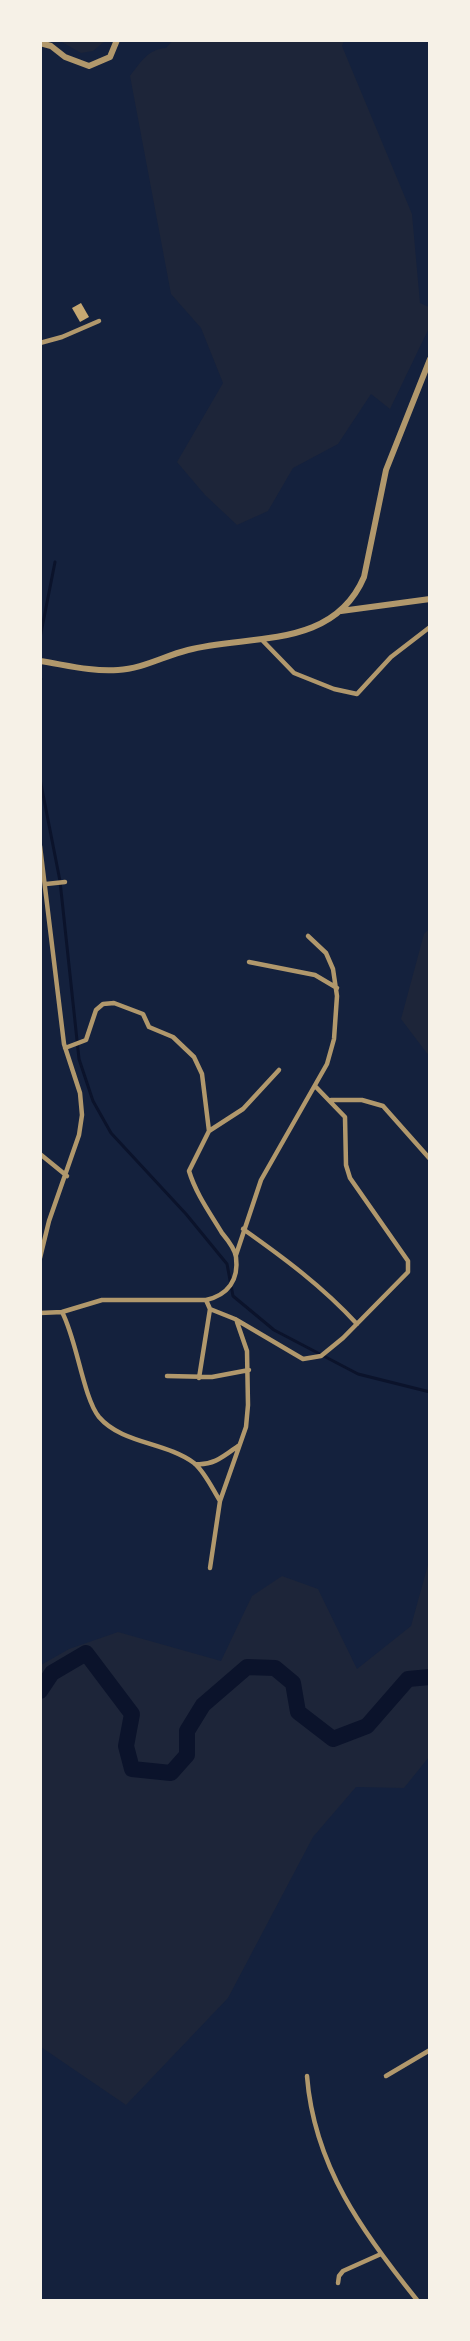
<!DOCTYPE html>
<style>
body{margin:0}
#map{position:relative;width:470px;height:2341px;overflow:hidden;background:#14213d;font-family:"Golos Text",sans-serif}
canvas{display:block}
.frame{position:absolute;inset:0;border:42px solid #f6f1e7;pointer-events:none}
</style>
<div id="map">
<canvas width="470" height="2341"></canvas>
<div class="frame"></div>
</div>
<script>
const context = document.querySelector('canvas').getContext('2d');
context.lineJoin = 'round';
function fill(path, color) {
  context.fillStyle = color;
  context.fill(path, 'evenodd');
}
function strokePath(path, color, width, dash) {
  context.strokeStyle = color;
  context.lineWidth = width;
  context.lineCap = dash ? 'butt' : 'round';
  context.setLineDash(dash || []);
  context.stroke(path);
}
fill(new Path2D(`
 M173,40L344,41L342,46L412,214L420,303L429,307V328L390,409L371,394L338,444L293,468L268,511L237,525L205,495L177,462L223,383L201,328L171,294L130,76C140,63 148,49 166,48Z
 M60,41H105L93,51L81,53Z
 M429,929V1056L401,1019L424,934Z
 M429,1561V1757L404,1788L356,1787L313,1837L228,1998L126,2105L41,2047V1665L69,1649L118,1632L221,1661L252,1596L282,1576L318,1589L357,1669L411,1626Z`), '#1d2539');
strokePath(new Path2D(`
 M40,638L55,562
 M40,680L41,679
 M40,779L60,881L79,1059L93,1101L111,1133L186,1214L227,1264L233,1296L274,1330L358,1374L430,1392`), '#0b132b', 3);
strokePath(new Path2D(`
 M40,1691L52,1673L86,1653L132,1714L126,1746L132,1769L171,1773L187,1755V1731L203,1705L247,1667L275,1668L293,1683L298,1712L333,1739L367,1726L408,1679L430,1677`), '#0b132b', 16);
fill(new Path2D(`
 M81,303L89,317L80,322L72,308Z`), '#c6a872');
strokePath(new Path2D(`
 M40,343L62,337L99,321
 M263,641L294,673L334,689L357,694L391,657L430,627
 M40,846L64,1044L80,1093L82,1115L79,1135L49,1221L40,1258
 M46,884L65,882
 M249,962L315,975L337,988
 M331,1100H362L383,1106L430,1159
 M209,1131L243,1109L279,1070
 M40,1154L67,1176
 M243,1229C284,1258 322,1286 357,1324
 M236,1255L261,1180L327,1064L334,1039L337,996L333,969L326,953L308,936
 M206,1300L210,1309L235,1319L303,1359L321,1356L343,1338L408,1272V1261L350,1178L346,1165L345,1117L315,1086
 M62,1312C77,1340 83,1397 99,1417C122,1444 166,1442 194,1463C205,1472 213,1490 220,1501
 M40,1313L62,1312L102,1300H206C228,1295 239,1280 236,1257C235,1249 227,1239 222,1233C210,1213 196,1194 189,1171L209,1131L202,1074L194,1057L173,1037L149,1027L143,1014L114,1003L103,1004L96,1010L86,1040L65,1048
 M167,1376L212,1377L249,1370
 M199,1378L210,1309
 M195,1464C213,1466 224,1456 238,1446
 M210,1568L220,1501L246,1427L248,1405L247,1351L237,1322
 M307,2076C314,2166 363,2233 417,2300
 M386,2076L430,2050
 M338,2283L339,2276L343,2271L381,2254`), '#b1986c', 4.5);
strokePath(new Path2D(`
 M40,43L51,46L65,57L89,66L110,57L117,40
 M341,611L430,599
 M40,661C66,665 92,672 118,670C142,669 164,656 188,650C249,634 333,650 364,577L386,470L430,359`), '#b1986c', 6);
</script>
